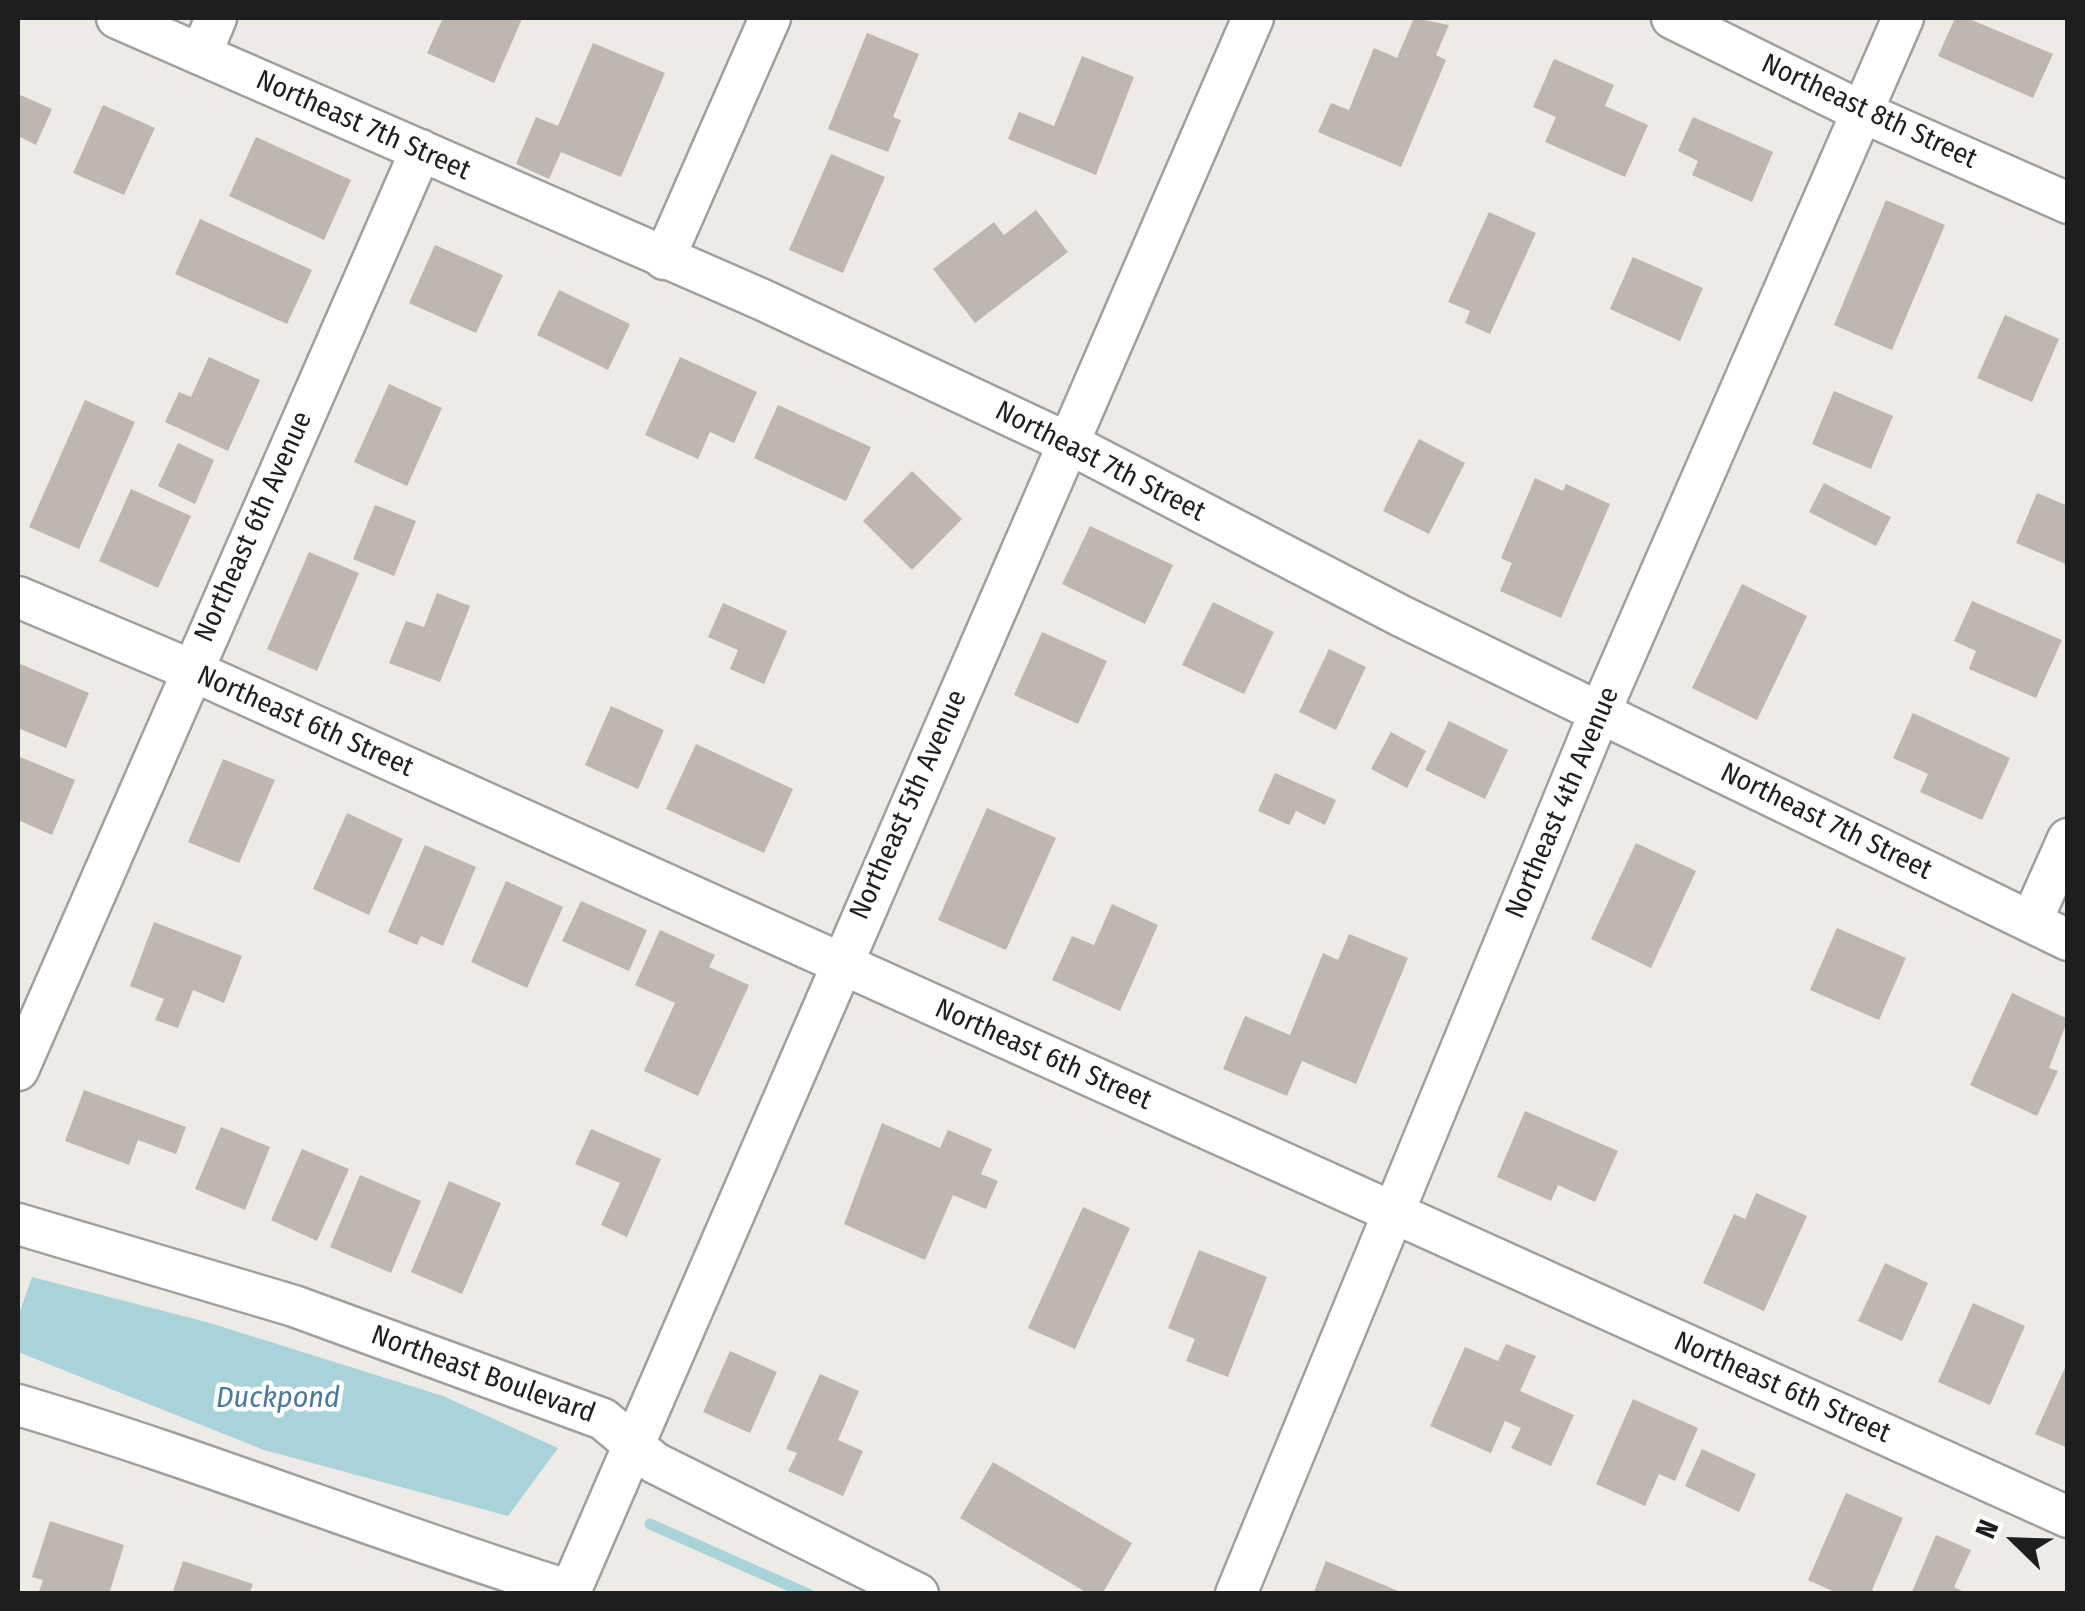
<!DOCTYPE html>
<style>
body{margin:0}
#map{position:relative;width:2085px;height:1611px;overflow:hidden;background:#eeeae5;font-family:"Fira Sans Condensed",sans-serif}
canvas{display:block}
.frame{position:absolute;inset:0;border:20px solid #1e1e1e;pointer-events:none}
.north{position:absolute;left:1965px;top:1491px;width:100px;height:100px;-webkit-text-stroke:8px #fff;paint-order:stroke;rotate:293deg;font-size:28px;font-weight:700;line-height:40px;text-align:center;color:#1e1e1e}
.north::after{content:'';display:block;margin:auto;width:35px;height:45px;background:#1e1e1e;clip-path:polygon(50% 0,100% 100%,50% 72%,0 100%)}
</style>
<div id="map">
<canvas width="2085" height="1611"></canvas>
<div class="frame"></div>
<div class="north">N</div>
</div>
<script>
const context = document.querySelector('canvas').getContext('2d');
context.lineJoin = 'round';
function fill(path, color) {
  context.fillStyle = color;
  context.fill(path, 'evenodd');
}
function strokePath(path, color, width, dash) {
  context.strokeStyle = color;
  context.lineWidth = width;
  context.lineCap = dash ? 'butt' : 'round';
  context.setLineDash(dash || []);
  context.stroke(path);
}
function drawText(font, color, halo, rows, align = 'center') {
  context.font = font + ' "Fira Sans Condensed",sans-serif';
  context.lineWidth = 9;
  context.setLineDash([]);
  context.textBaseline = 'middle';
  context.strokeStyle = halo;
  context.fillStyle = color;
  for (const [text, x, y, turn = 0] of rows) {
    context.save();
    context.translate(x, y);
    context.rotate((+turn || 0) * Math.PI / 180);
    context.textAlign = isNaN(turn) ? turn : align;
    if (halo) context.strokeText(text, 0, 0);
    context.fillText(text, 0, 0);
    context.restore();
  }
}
fill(new Path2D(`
 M32,1277L210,1323L443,1396L558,1448L508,1516L264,1450L18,1352V1317Z`), '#a8d4d9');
strokePath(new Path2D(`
 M650,1524L808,1594`), '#a8d4d9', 11);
fill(new Path2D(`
 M443,18L522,19L494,83L427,53Z
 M1414,18L1449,25L1436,55L1446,60L1401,167L1318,132L1331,103L1349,110L1374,48L1397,58Z
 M1955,18H1967L2053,54L2033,98L1938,56Z
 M867,33L919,54L893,117L901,120L888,152L828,129Z
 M593,43L665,73L621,177L561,152L549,179L516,164L536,117L558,126Z
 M1082,56L1134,77L1096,175L1008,139L1019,112L1054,126Z
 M1554,59L1614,85L1605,106L1648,125L1625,177L1545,142L1556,117L1533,107Z
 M18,94L52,109L36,145L18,136Z
 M103,105L155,128L124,195L73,173Z
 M1693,117L1773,152L1752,202L1692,175L1698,161L1678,151Z
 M256,137L351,180L324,240L229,196Z
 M831,154L885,177L843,273L789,250Z
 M1886,200L1945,225L1892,350L1834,325Z
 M1036,210L1068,252L975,323L933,269L994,222L1004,235Z
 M1489,212L1536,233L1490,334L1465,323L1470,311L1448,302Z
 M200,219L312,270L287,324L175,274Z
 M435,245L503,275L476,333L409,303Z
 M1633,257L1703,288L1680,341L1610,309Z
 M559,290L630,324L608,370L537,335Z
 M2005,315L2059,339L2032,402L1977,378Z
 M209,357L260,380L228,451L165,422L179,392L191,397Z
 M680,357L757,392L734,443L710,432L698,459L645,435Z
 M389,384L442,408L407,486L354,462Z
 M1834,391L1893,416L1871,469L1812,444Z
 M85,400L135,422L79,549L29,527Z
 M778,405L871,447L846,501L754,458Z
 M1419,439L1465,463L1429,534L1383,511Z
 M178,443L214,460L195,504L158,486Z
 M912,471L962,519L912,570L863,521Z
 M1535,478L1563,491L1566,484L1610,504L1561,618L1500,591L1512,563L1501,558Z
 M1824,483L1891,517L1876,546L1809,512Z
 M131,489L191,516L158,588L99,561Z
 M2037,493L2068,506V565L2016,543Z
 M375,505L416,521L394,576L353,559Z
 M1090,526L1173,565L1145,624L1062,584Z
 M309,552L359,573L317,671L267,649Z
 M1742,584L1807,616L1757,720L1692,688Z
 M437,593L470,606L440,682L389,663L406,621L424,627Z
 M1972,601L2062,640L2036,698L1969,669L1976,651L1954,641Z
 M1213,602L1274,632L1244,694L1182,665Z
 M723,603L787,631L764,684L730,669L738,650L708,637Z
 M1042,632L1107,661L1078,724L1014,695Z
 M1329,649L1366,667L1336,730L1299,712Z
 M18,663L89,693L66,748L18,728Z
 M611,706L664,730L638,789L585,765Z
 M1913,713L2010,758L1982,820L1920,792L1928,774L1893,758Z
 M1449,721L1508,750L1485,799L1425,770Z
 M1391,732L1426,751L1407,788L1371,769Z
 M696,744L793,789L764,853L666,809Z
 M18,756L75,780L52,835L18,820Z
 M223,759L275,780L239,863L188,842Z
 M1275,773L1336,800L1325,825L1296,811L1289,825L1258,811Z
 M987,808L1056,838L1006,950L938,920Z
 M347,813L403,839L369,915L313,889Z
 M1636,843L1696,871L1651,968L1591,939Z
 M425,845L476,867L443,946L421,936L417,945L388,932Z
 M506,881L563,907L527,988L471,962Z
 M581,901L647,930L629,971L562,941Z
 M1112,904L1158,925L1120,1011L1052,980L1072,936L1094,945Z
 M154,922L242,956L224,1003L193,990L178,1028L155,1020L164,999L130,986Z
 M1837,928L1906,958L1879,1020L1810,990Z
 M660,930L715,955L709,967L749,985L698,1096L644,1071L675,1003L635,985Z
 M1349,934L1408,958L1356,1084L1302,1061L1287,1096L1223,1069L1245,1016L1290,1035L1323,953L1338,960Z
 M2012,993L2068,1019L2049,1068L2058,1071L2037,1116L1970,1085Z
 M84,1090L186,1127L176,1154L138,1140L129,1165L65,1141Z
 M1525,1111L1618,1151L1595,1202L1558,1185L1551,1201L1497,1177Z
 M882,1123L940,1148L948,1130L992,1149L981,1174L998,1181L986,1209L953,1195L925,1260L844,1224Z
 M221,1127L270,1147L245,1210L195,1189Z
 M591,1129L661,1159L627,1237L601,1225L620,1183L575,1164Z
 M302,1149L349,1169L317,1241L271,1220Z
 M360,1175L421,1201L391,1273L330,1247Z
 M449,1181L501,1203L462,1294L411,1272Z
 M1756,1193L1807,1216L1764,1311L1703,1283L1734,1214L1745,1219Z
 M1083,1207L1130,1228L1075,1349L1028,1328Z
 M1199,1250L1267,1277L1228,1377L1186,1361L1195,1339L1168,1328Z
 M1885,1263L1928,1283L1902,1341L1858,1321Z
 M1973,1303L2025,1326L1990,1405L1938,1382Z
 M1506,1344L1536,1356L1520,1391L1574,1415L1551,1466L1511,1448L1521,1428L1505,1421L1491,1453L1430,1426L1465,1347L1498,1361Z
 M730,1351L777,1372L750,1433L703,1412Z
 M2068,1361V1448L2035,1434Z
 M820,1374L859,1391L838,1440L863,1451L843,1496L788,1471L797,1453L786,1449Z
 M1633,1399L1698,1428L1675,1481L1659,1474L1645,1506L1596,1484Z
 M1702,1449L1756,1474L1739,1512L1685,1486Z
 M993,1462L1132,1543L1102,1594H1089L960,1518Z
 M1846,1493L1903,1518L1872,1590L1880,1594H1839L1808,1580Z
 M50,1521L124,1545L109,1594H38L43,1580L32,1577Z
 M1936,1535L1971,1550L1954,1587L1968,1594H1911Z
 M183,1561L253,1584L249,1594H172Z
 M1326,1561L1403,1593V1594H1313Z`), '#bfb6b2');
const minor = new Path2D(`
 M117,18L763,300L1068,443L1401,616L2068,940
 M1672,18L1862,112L2068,203
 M201,54L216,18
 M664,259L770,18
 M18,597L191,670L2068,1517
 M2031,922L2068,839
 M18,1070L421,150
 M18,1224L294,1306L603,1419L655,1463L918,1594
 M18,1405C204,1460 384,1533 570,1591
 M569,1594L1253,18
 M1236,1594L1600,712L1903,18`);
strokePath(minor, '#9f9f9f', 45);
strokePath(minor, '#fff', 40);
drawText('28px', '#1e1e1e', '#fff', [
 ["Northeast 8th Street",1869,112,25],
 ["Northeast 7th Street",363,126,24],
 ["Northeast 7th Street",1100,462,27],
 ["Northeast 6th Avenue",254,527,-66],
 ["Northeast 6th Street",305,722,24],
 ["Northeast 4th Avenue",1563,803,-67],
 ["Northeast 5th Avenue",909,805,-66],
 ["Northeast 7th Street",1826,822,26],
 ["Northeast 6th Street",1043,1055,24],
 ["Northeast Boulevard",483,1375,20],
 ["Northeast 6th Street",1782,1388,24]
]);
drawText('italic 30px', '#4b7a99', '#fff', [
 ["Duckpond",278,1399]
]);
</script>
